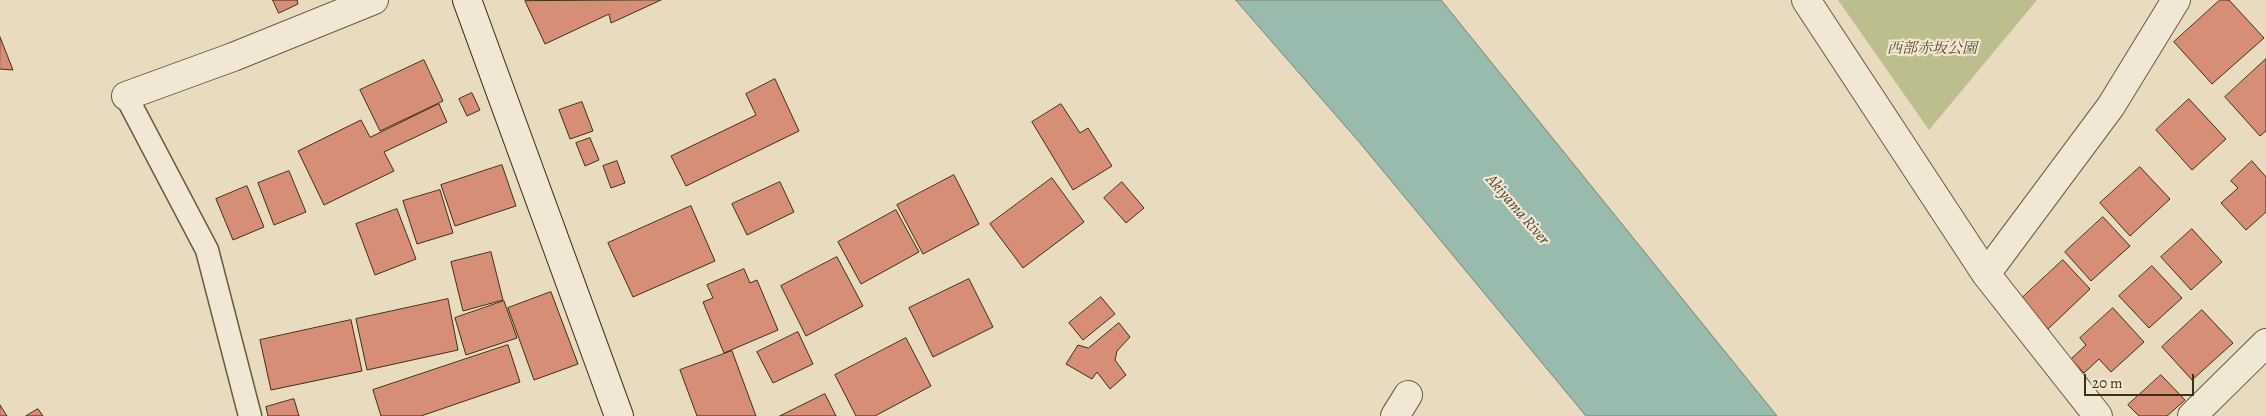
<!DOCTYPE html>
<meta charset="utf-8">
<style>
body{margin:0}
#map{position:relative;width:2266px;height:416px;overflow:hidden;background:#e8dbbf;font-family:Alegreya,serif}
canvas{display:block}
.scale{position:absolute;left:2084px;top:374px;width:110px;height:22px;box-sizing:border-box;border:2px solid #422e13;border-top:0;padding-left:6px;font-size:15px;line-height:18px;white-space:nowrap;color:#422e13;-webkit-text-stroke:4px #f0e8d5;paint-order:stroke}
</style>
<div id="map">
<canvas width="2266" height="416"></canvas>
<div class="scale">20 m</div>
</div>
<script>
const context = document.querySelector('canvas').getContext('2d');
context.lineJoin = 'round';
function fill(path, color) {
  context.fillStyle = color;
  context.fill(path, 'evenodd');
}
function strokePath(path, color, width, dash) {
  context.strokeStyle = color;
  context.lineWidth = width;
  context.lineCap = dash ? 'butt' : 'round';
  context.setLineDash(dash || []);
  context.stroke(path);
}
function drawText(font, color, halo, rows, align = 'center') {
  context.font = font + ' Alegreya,"Noto Serif JP",serif';
  context.lineWidth = 4.5;
  context.setLineDash([]);
  context.textBaseline = 'middle';
  context.strokeStyle = halo;
  context.fillStyle = color;
  for (const [text, x, y, turn = 0] of rows) {
    context.save();
    context.translate(x, y);
    context.rotate((+turn || 0) * Math.PI / 180);
    context.textAlign = isNaN(turn) ? turn : align;
    if (halo) context.strokeText(text, 0, 0);
    context.fillText(text, 0, 0);
    context.restore();
  }
}
fill(new Path2D(`
 M1838,0H2037L1929,130Z`), '#bdbe8d');
const water = new Path2D(`
 M1236,0H1441L1777,416H1586L1360,143Z`);
fill(water, '#98bbae');
strokePath(water, '#768370', 1);
const building = new Path2D(`
 M273,0H297L298,4L279,13Z
 M661,0L611,23L609,14L545,44L525,1Z
 M2220,0H2229L2264,38L2212,84L2174,42Z
 M0,37L13,70L0,69Z
 M2266,59V131L2260,136L2225,97Z
 M424,60L443,101L380,131L360,90Z
 M775,79L799,131L686,186L671,156L756,115L746,94Z
 M472,93L480,110L467,116L459,99Z
 M2189,99L2226,139L2192,170L2156,130Z
 M582,102L593,131L570,139L559,110Z
 M439,104L447,122L384,152L394,171L324,205L298,151L361,120L370,137Z
 M1061,104L1080,133L1088,128L1112,166L1073,190L1032,122Z
 M590,138L599,160L585,166L576,143Z
 M617,161L625,183L611,188L603,166Z
 M2252,161L2266,177V212L2246,230L2221,203L2238,188L2231,181Z
 M502,165L516,206L455,226L441,185Z
 M2140,167L2170,199L2130,236L2100,203Z
 M289,171L306,212L274,225L258,183Z
 M954,175L979,224L923,254L897,205Z
 M1052,178L1084,222L1023,268L990,224Z
 M780,182L794,212L747,235L732,204Z
 M1122,182L1144,208L1126,223L1104,198Z
 M247,186L264,227L233,240L216,199Z
 M440,190L453,233L417,244L403,201Z
 M691,206L715,261L633,297L608,243Z
 M397,209L416,259L375,275L356,224Z
 M896,210L919,252L861,284L838,242Z
 M2103,217L2130,246L2091,281L2065,252Z
 M2192,229L2222,262L2191,290L2161,257Z
 M491,252L503,300L463,311L451,262Z
 M837,257L863,306L806,336L781,286Z
 M2063,260L2090,289L2048,329L2021,299Z
 M2152,266L2182,298L2149,328L2119,296Z
 M744,269L750,283L757,280L778,330L724,353L703,302L713,298L707,285Z
 M969,279L993,327L933,357L909,308Z
 M551,292L578,364L534,380L508,308Z
 M1101,297L1115,314L1083,340L1069,323Z
 M448,299L458,350L367,370L356,319Z
 M504,301L517,338L466,355L455,318Z
 M2113,308L2144,342L2111,372L2099,359L2084,373L2071,359L2086,345L2080,338Z
 M2202,310L2233,343L2192,380L2162,347Z
 M351,320L362,371L271,390L260,340Z
 M1119,323L1130,337L1117,351L1115,360L1126,375L1110,389L1097,372L1092,379L1066,364L1078,345L1088,348Z
 M798,332L813,364L773,383L757,352Z
 M906,338L931,386L875,416H856L835,375Z
 M508,345L520,382L421,416H381L373,390Z
 M732,351L756,416H697L680,370Z
 M2161,375L2185,400L2167,416H2139L2128,405Z
 M825,394L836,416H780Z
 M294,399L299,416H268L266,407Z
 M0,405L7,416H0Z
 M38,409L43,416H26Z`);
fill(building, '#d78e77');
strokePath(building, '#422e13', 1);
const lane = new Path2D(`
 M126,96L207,250L250,416`);
const street = new Path2D(`
 M1806,0L1986,274
 M126,96L233,57L374,0
 M1395,416L1408,395
 M2098,416L1986,274L2111,106L2176,0
 M2192,416L2266,343`);
const secondary = new Path2D(`
 M467,0L619,416`);
strokePath(lane, '#6c593e', 25);
strokePath(street, '#6c593e', 30);
strokePath(secondary, '#422e13', 30);
strokePath(lane, '#f0e8d5', 22);
strokePath(street, '#f0e8d5', 28);
strokePath(secondary, '#f0e8d5', 28);
drawText('italic 15px', '#5b4b2b', '#f0e8d5', [
 ["西部赤坂公園",1932,49]
]);
drawText('italic 16px', '#534a32', '#f0e8d5', [
 ["Akiyama River",1517,210,49]
]);
</script>
